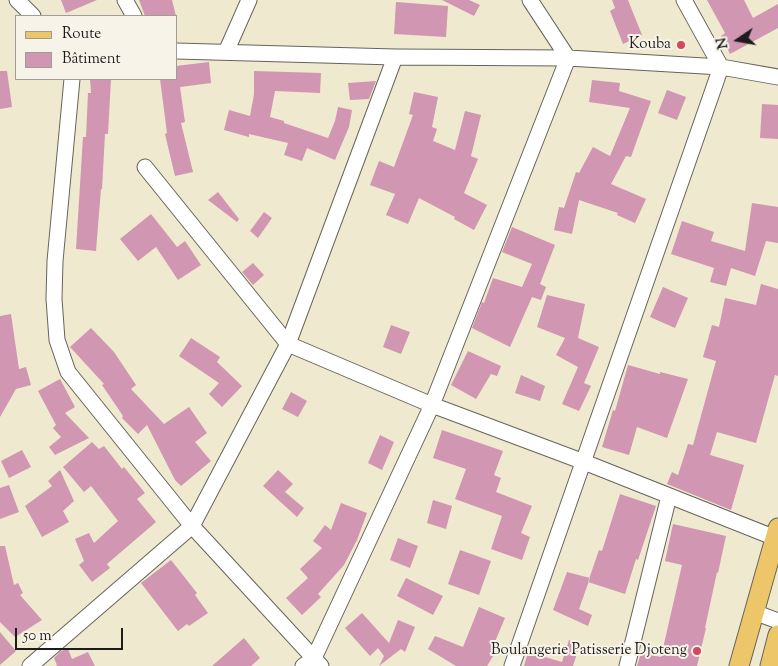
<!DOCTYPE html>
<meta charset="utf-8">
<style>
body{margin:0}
#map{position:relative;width:778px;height:666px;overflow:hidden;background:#efe9cf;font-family:"Sorts Mill Goudy",serif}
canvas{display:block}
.legend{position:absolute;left:15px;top:15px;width:162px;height:65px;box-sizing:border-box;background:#f7f3e8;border:1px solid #9f9d96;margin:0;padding:6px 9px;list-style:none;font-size:15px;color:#1c1c1c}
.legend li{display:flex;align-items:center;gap:10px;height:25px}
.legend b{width:25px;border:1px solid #9f9d96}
.north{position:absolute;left:713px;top:15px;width:50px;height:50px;-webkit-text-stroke:4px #f7f3e8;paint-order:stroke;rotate:258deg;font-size:14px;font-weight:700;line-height:20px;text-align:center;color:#1c1c1c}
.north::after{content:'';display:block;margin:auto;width:18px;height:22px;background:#1c1c1c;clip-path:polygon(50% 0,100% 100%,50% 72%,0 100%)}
.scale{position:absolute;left:15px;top:628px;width:108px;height:22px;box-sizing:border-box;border:2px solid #1c1c1c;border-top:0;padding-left:6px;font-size:15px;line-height:18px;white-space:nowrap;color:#1c1c1c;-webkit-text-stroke:4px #f7f3e8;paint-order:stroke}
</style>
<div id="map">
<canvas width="778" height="666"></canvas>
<ul class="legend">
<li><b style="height:6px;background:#ecc669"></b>Route</li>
<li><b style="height:14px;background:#d196b1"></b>Bâtiment</li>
</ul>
<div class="north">N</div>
<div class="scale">50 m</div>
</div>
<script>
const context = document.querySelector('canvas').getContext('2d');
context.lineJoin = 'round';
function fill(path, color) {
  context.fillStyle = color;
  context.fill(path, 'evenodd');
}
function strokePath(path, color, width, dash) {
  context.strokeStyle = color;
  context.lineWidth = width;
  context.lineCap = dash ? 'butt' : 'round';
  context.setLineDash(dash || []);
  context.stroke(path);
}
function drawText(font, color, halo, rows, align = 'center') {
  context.font = font + ' "Sorts Mill Goudy",serif';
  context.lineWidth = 4;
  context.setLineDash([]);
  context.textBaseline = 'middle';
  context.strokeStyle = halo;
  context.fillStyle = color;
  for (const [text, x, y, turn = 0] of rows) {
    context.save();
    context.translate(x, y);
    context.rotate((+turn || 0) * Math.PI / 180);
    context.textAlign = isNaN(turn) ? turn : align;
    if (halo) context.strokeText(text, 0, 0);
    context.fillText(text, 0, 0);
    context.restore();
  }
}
fill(new Path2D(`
 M61,0H97L66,13Z
 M139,0H172L176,16H145Z
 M442,0H469L480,5L474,16Z
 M612,0H628L642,35L623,44L610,11L615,8Z
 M707,0H744L753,18L778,4V28L730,54L721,36L725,33Z
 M396,2L448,6L446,37L394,34Z
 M209,62L211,83L180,87L185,122L181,123L193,172L175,176L165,134L167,133L160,79H176V66Z
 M0,71H7L12,107L0,109Z
 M254,71L321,73L320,93L275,91L270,117L284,121V123L328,138L335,121L338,107L352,110L349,127L335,160L307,148L302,161L284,155L288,143L249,134V137L224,130L229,110L250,116L254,94Z
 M90,79H111L108,134H105L102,189H101L96,251L76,249L83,137H86L88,93H91Z
 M592,80L620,83L619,91L651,101L631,157L626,156L611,184L646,199L635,223L617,215L618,213L579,200L572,234L554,230L559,207L564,208L576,172L579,173L593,147L610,156L630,108L589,102Z
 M376,81L369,99L350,100L348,83Z
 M667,90L686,97L677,120L658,113Z
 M414,92L438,97L432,127L437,129L433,141L455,150L465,111L481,115L471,156L478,159L464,193L487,205L474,230L454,219L455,217L419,198L408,224L386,215L395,194L370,185L379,161L394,167L413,115L409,114Z
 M762,104L778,105V139L760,138Z
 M218,192L239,219L237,222L208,200Z
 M752,203L778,207V243L766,241L755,276L731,268L726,286L710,282L714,268L671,254L682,221L714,232L711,241L745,251Z
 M264,212L272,218L258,238L250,231Z
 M151,214L177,247L185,241L201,265L178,280L156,247L138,261L120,239Z
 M512,227L555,245L540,284L546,287L541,300L532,297L510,347L472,328L482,302L484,303L493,278L522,287L532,264L502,252Z
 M253,263L264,275L253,285L242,272Z
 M761,284L778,289V376L775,375L756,443L717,432L710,455L744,465L731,510L667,484L672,472L678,475L688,444L693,445L716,361L703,357L712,325L719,327L725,298L756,305Z
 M663,287L688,298L675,328L650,317Z
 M547,295L585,304L578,338L599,347L584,383L591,386L579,411L562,404L578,367L556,355L565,338L537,327Z
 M11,314L19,369L26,367L31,385L16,389L0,417V316Z
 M391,325L410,332L401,354L383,347Z
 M91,328L114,352L136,385L131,389L164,424L189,407L207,433L195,442L211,461L181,486L175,480L147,425L138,434L122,418L123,416L102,385L104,384L70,347Z
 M191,338L220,357L217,362L242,386L222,407L209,394L219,383L179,356Z
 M468,351L501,366L497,376L491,374L476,399L451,385Z
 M628,365L660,374V372L688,379L667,438L637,427L629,455L602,447L613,410L615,411Z
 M521,375L545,386L540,401L515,393Z
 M60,379L75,407L65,413L89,438L55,455L49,447L61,437L53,428L56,425L38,391Z
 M291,392L307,401L298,417L282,409Z
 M442,430L503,451L494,475L501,478L496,492L532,506L521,533L530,537L522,560L491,549L502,516L455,499L466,469L433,458Z
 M380,435L394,442L382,470L368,463Z
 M92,442L99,449L104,446L122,469L124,467L145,493L137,499L156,522L107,564L110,568L92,582L79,565L84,561L75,539L89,533L94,543L118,521L91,486L84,492L63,467Z
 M22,450L31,467L9,478L1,461Z
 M60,470L74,501L63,511L69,522L42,537L25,506L52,486L48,481Z
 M278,470L293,484L285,492L304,508L297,517L263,486Z
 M9,485L19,512L0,519V488Z
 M620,494L656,506L638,560L636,559L625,594L588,582L599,550L602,551Z
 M433,500L452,506L446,529L427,523Z
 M341,503L367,513L357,540L344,565L318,594L321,597L302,615L286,598L308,578L300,569L322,548L313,541L325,525L331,530Z
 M673,524L726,536L718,573L717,572L705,628H706L697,666H637L641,653L661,657L682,565L665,561Z
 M398,538L418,546L410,568L390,560Z
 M0,546H5L14,585L18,583L23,593L20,595L42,620L15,637L0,622Z
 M460,550L491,561L479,595L448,584Z
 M171,560L197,593L195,595L208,613L189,626L187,624L178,631L141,583Z
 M567,572L590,578L579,609L592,615L588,626L553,610Z
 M406,578L443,596L433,615L397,596Z
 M479,607L505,618L491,651L495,653L487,666H456L428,649L435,636L463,647Z
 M362,613L389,643L398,620L415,627L405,652L401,649L379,666L384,656L378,648L370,656L345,628Z
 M0,632L16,651L0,665Z
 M244,638L260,658L251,666H212Z
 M569,640L580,644L573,666H524L528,652L562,662Z
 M68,649L72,659L88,652L95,666H56L57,665L54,658L61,651Z`), '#d196b1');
const minor = new Path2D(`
 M17,0L33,16
 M125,0L134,16
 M176,51L395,57L568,58L721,67L778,77
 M226,52L249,0
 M72,79L55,261L54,299L57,340L68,372L192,526L321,666
 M145,167L288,344L432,405L584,462L778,539
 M754,612L778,621
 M30,666L192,526L288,344L395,57
 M303,666L314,658L432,405L568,58L530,0
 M512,666L721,67L684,0
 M627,666L669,496`);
const major = new Path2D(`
 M739,666L778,528
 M770,666L778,635`);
strokePath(minor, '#66645b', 17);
strokePath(major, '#66645b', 21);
strokePath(minor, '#fff', 15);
strokePath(major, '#ecc669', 19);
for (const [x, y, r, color] of [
 [681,45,5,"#d1495b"],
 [697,651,5,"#d1495b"]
]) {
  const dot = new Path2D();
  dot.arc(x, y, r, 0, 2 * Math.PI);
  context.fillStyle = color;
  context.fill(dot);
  strokePath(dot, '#f7f3e8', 2);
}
drawText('15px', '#1c1c1c', '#f7f3e8', [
 ["Kouba",671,45],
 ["Boulangerie Patisserie Djoteng",687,651]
], 'right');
</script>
